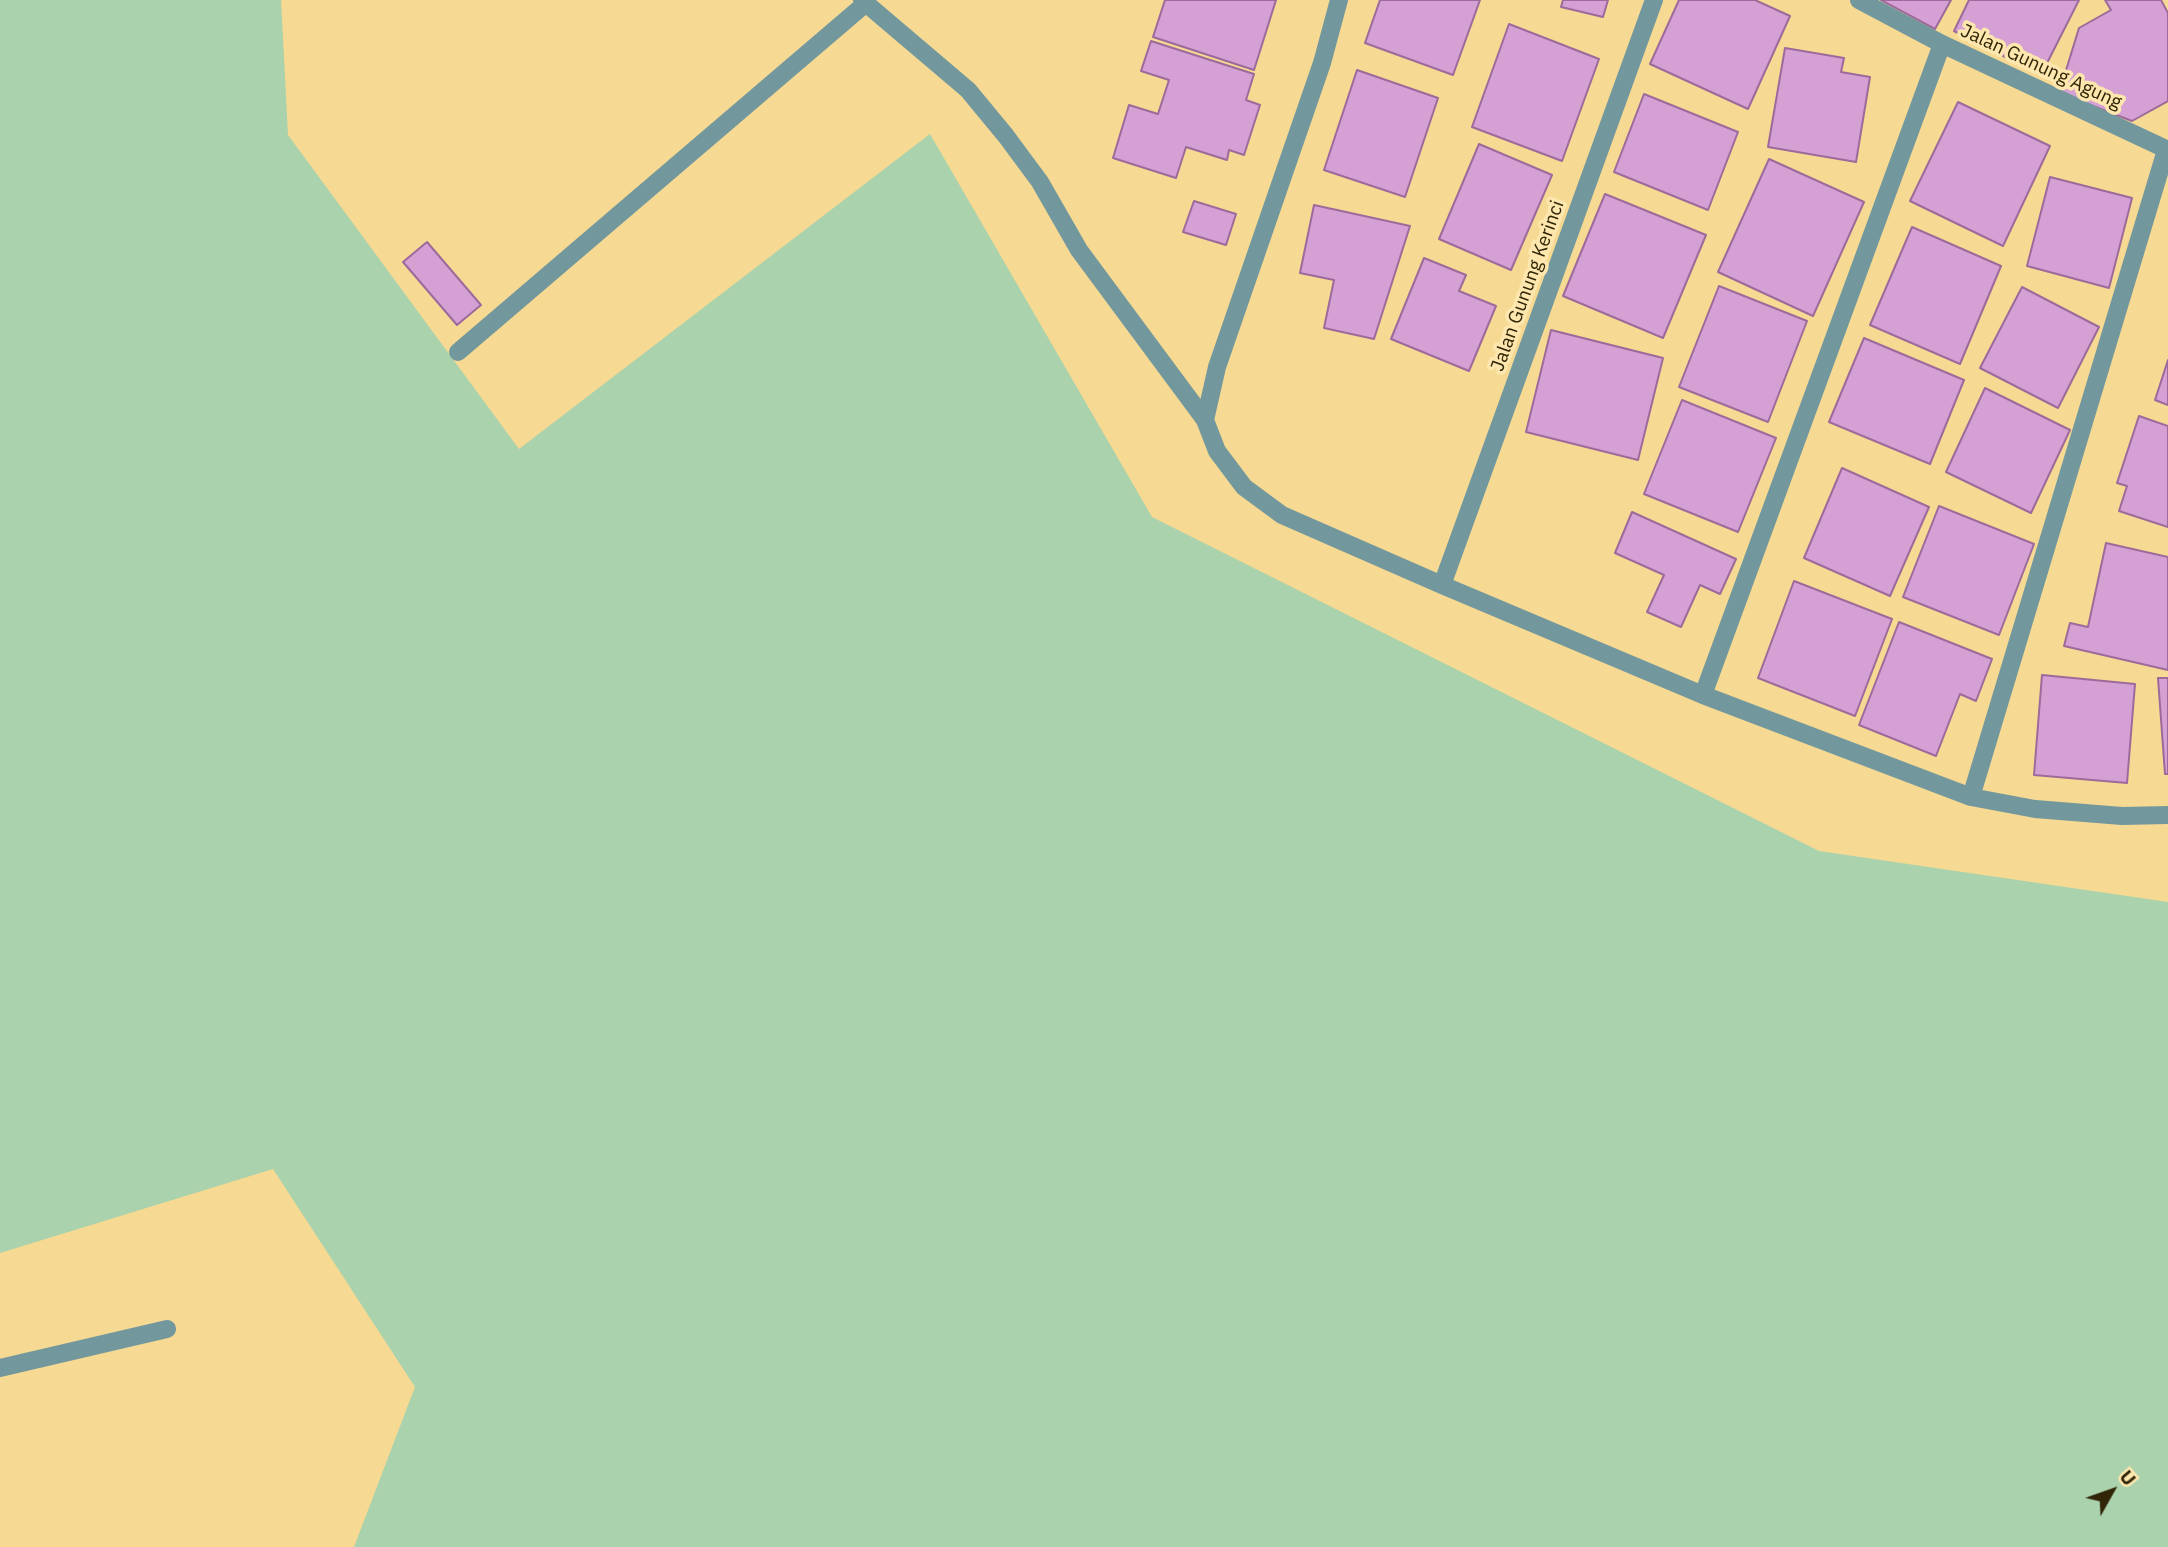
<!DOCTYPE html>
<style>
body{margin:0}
#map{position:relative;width:2168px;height:1547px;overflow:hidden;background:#f6d992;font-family:"IBM Plex Sans",sans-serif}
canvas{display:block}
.north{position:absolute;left:2077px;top:1456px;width:70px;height:70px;-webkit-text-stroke:5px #fee7af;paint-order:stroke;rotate:50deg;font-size:19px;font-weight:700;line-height:28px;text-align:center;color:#302507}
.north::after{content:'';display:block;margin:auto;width:24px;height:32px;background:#302507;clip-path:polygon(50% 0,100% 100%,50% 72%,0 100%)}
</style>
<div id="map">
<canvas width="2168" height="1547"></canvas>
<div class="north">U</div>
</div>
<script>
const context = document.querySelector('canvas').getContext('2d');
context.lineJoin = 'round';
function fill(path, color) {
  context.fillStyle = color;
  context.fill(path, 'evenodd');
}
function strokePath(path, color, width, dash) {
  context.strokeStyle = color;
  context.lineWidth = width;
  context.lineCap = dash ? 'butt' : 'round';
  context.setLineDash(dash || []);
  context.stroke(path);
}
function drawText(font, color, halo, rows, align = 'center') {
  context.font = font + ' "IBM Plex Sans",sans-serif';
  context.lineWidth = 7;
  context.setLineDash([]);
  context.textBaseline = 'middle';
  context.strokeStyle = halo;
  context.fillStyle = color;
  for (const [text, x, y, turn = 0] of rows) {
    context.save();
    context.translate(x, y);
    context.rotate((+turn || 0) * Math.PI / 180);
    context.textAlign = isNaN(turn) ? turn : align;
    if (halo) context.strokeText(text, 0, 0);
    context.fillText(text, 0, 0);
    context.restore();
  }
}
fill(new Path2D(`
 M0,0H281L288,135L519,449L930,134L1152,517L1819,851L2168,902V1547H354L415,1387L273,1169L0,1253Z`), '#a9d2ad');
const building = new Path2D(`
 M1165,0H1276L1254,70L1153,37Z
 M1380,0H1480L1453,75L1365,43Z
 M1563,0H1608L1603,17L1561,7Z
 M1679,0H1755L1790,16L1748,109L1650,64Z
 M1881,0H1951L1935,29Z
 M1969,0H2079L2041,75L1954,31Z
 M2105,0H2161L2168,13V101L2132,121L2059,93L2079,28L2111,10Z
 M1509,24L1599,59L1562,161L1472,127Z
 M1151,41L1254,74L1246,100L1260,105L1244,155L1229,150L1227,160L1186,147L1176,178L1113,158L1129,105L1158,114L1169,80L1141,71Z
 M1785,48L1844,58L1841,72L1870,77L1856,162L1768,147Z
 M1357,70L1438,98L1405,197L1324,170Z
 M1644,94L1738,132L1708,210L1614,172Z
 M1958,102L2050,146L2003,246L1910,201Z
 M1479,144L1552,175L1511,270L1439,239Z
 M1769,159L1864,202L1813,316L1718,272Z
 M2050,177L2132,198L2109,288L2027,266Z
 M1605,194L1706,235L1663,338L1563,296Z
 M1194,201L1236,214L1226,245L1183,232Z
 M1314,205L1410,226L1374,339L1324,328L1334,280L1300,273Z
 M1912,227L2001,266L1960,364L1870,325Z
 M427,242L481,305L457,325L403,262Z
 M1424,258L1466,275L1459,291L1496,306L1469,371L1391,339Z
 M1719,286L1807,321L1768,422L1679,387Z
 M2022,287L2099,327L2058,408L1980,368Z
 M1551,330L1663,358L1638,460L1526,432Z
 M1864,338L1964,380L1930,464L1829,422Z
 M2168,360V405L2155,400Z
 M1985,388L2070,430L2031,513L1946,472Z
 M1682,400L1776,438L1738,532L1644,494Z
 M2139,416L2168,426V527L2119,511L2127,486L2117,483Z
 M1842,468L1929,507L1890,596L1804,558Z
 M1939,506L2034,544L1999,635L1903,597Z
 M1632,512L1736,559L1720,594L1700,585L1681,627L1647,612L1664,575L1615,553Z
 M2106,543L2168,557V670L2064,646L2070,623L2088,627Z
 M1794,581L1892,619L1855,716L1758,678Z
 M1899,622L1992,659L1976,701L1960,694L1936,756L1859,725Z
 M2042,675L2135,684L2127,783L2034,775Z
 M2158,678H2168V774H2165Z`);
fill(building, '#d5a0d3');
strokePath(building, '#9d6a9b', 2);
strokePath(new Path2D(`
 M862,0L968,90L1006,136L1040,182L1079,250L1205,420
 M1339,0L1322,63L1217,367L1205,420L1217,451L1244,487L1282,515L1442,585L1703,695L1971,797L2035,809L2122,816L2168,815
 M1859,0L1942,44L2168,150
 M458,352L865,4
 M1442,585L1654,0
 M1703,695L1942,44
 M1971,797L2166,150
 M0,1368L167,1329`), '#72989e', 18);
drawText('19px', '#302507', '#fee7af', [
 ["Jalan Gunung Agung",2041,67,25],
 ["Jalan Gunung Kerinci",1528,286,-70]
]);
</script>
